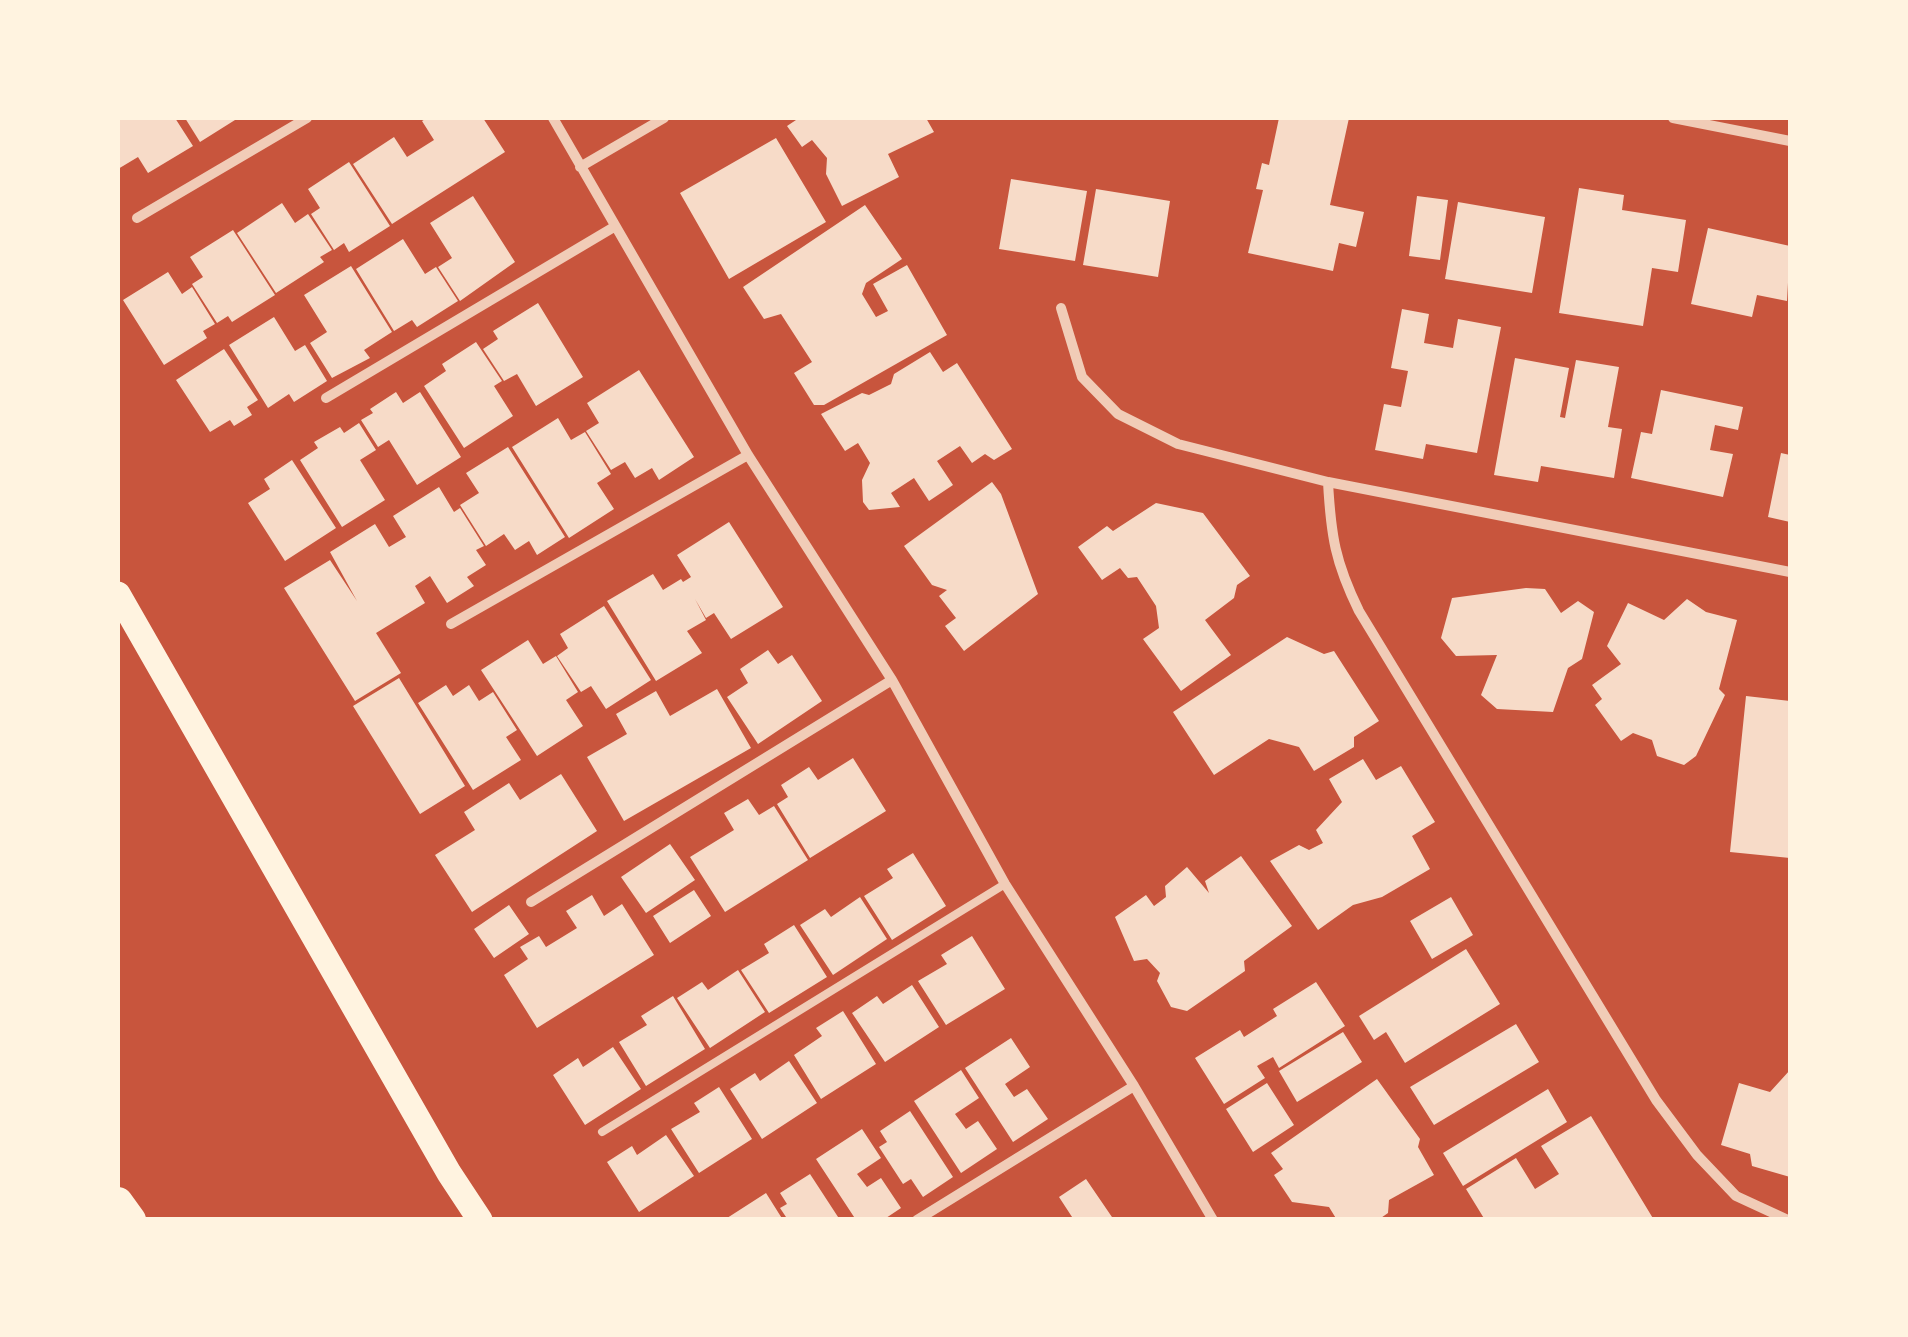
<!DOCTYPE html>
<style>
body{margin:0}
#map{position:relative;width:1908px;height:1337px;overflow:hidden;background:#c8553d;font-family:"Sofia Sans Condensed",sans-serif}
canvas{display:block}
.frame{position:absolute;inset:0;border:120px solid #fff3e0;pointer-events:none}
</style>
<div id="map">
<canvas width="1908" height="1337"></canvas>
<div class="frame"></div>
</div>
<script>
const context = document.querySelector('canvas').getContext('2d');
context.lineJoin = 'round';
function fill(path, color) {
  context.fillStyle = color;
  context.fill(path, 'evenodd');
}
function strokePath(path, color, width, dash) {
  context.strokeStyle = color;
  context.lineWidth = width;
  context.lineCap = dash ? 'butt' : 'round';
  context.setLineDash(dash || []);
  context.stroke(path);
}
fill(new Path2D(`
 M118,118H175L193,146L148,173L138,157L118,169Z
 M185,118H235V120L200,142Z
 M427,118H483L505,152L392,224L353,164L394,137L407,157L434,140L422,121Z
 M794,118H926L934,132L888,154L899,177L842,206L826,174L827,158L812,140L802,147L787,126L796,120Z
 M1279,118H1349L1330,205L1364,212L1356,247L1339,243L1333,271L1248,253L1263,190L1256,189L1262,163L1269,165Z
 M776,138L826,222L729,279L680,193Z
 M349,162L390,226L349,252L344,243L334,250L311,214L320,208L308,189Z
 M1011,179L1087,191L1075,261L999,249Z
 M1579,188L1624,195L1622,210L1686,220L1678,272L1652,268L1643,326L1559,313Z
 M1096,189L1170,201L1158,277L1083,265Z
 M473,196L515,262L460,301L438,267L452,258L430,223Z
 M1417,196L1448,200L1440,260L1409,256Z
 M1458,202L1545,217L1532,293L1445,279Z
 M282,203L295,223L308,214L332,250L320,257L324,262L276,293L237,233Z
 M865,205L902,259L866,283L862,294L876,317L888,311L873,284L907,265L947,335L824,405H814L794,373L812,362L781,314L764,319L743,287Z
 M1708,228L1790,246L1787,301L1757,295L1752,317L1691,304Z
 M233,230L275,295L232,322L228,316L217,323L192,284L203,277L190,257Z
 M403,239L425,274L436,267L458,301L417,327L412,320L394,331L356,269Z
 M351,266L392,332L364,350L370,358L332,378L310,343L327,332L304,295Z
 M168,272L182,294L192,287L215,324L203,331L207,338L164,365L123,300Z
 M538,303L583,377L536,406L517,374L504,381L483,349L498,339L493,331Z
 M1402,309L1429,314L1424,343L1453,348L1458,319L1501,327L1477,453L1426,444L1423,459L1375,450L1384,404L1401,407L1408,371L1391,368Z
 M274,317L295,351L305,345L327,381L294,402L289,394L268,408L229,345Z
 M476,342L502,381L494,386L513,416L464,448L424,386L446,371L442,364Z
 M224,349L258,400L247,407L252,415L234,426L230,420L210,432L176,380Z
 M930,352L943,372L957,363L1012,449L994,460L985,454L972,463L960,446L937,461L953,485L929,501L914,478L891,493L900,507L869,510L863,502L862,480L870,463L858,443L845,451L821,414L862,393L869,395L891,384L894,374Z
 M1515,358L1569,368L1560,417L1565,418L1576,360L1619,367L1608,427L1622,429L1614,478L1541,466L1538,482L1494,475Z
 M639,370L694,457L659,480L652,468L635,478L625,462L611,470L586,431L599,423L587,403Z
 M1661,390L1743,407L1738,430L1715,425L1710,450L1733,454L1723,497L1631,478L1641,432L1652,434Z
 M396,392L403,403L420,392L461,457L417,485L389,440L378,447L361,420L373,413L370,409Z
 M558,418L571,440L585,432L611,474L597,483L614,509L569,538L512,447Z
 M359,423L376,450L360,460L385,500L342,527L300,460L318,448L314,442L340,427L344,433Z
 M508,447L565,537L537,555L529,541L515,550L504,534L486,546L460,505L479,493L466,473Z
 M1781,453L1790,455V522L1768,517Z
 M292,460L336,528L285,561L248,503L270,489L264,479Z
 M992,482L1001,494L1038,594L964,651L945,626L956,618L939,596L947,590L932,585L904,546Z
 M439,487L454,512L460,508L484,546L476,550L486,565L467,577L474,586L447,603L430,576L415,586L425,603L376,633L401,673L355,701L284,588L330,560L357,601L330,552L375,524L389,547L406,537L393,516Z
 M1156,503L1203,513L1250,576L1237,585L1234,598L1205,620L1231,655L1181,691L1143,639L1159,628L1156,606L1137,577L1128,578L1120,568L1102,580L1078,547L1107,526L1113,531Z
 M729,522L783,607L731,639L714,613L706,618L695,599L706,620L687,631L702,653L656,681L607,601L653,574L663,590L681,579L683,582L691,577L677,555Z
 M1526,588L1545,589L1561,613L1578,601L1594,612L1582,659L1568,668L1553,712L1497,709L1481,695L1497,655L1456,656L1441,638L1452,598Z
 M1687,599L1706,612L1737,620L1719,689L1725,695L1696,756L1684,765L1657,756L1652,740L1633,733L1621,741L1595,705L1602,699L1592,685L1621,664L1607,646L1628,603L1664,620Z
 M604,606L651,680L606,709L591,686L581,692L557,656L568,648L560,634Z
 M1287,637L1324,654L1334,651L1379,721L1354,737V747L1314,771L1299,747L1269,739L1214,775L1173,712Z
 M528,640L543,664L556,656L578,692L566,700L583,726L537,756L481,670Z
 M768,650L778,664L792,655L822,701L758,744L727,697L748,683L740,669Z
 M399,678L465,786L420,814L353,706Z
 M446,685L453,696L469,685L479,701L493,692L517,730L506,737L521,760L473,790L418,703Z
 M717,689L751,748L624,821L587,757L627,734L616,714L656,691L670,716Z
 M1746,696L1790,701V858L1730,852Z
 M853,758L886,811L810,858L777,804L788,797L781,785L809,767L818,780Z
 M1363,759L1376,780L1401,766L1435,822L1412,836L1430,869L1382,897L1353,905L1318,930L1270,861L1299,845L1309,850L1323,843L1316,830L1342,802L1329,779Z
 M561,774L597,831L472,912L435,855L475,830L464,812L509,783L520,800Z
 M748,799L759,815L774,806L808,860L725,912L690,857L734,830L724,813Z
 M670,844L695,880L646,913L621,877Z
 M913,853L946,906L892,940L864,896L893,878L887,869Z
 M1241,856L1292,926L1244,961L1245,971L1187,1011L1171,1007L1157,981L1160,973L1147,959L1134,961L1115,917L1146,895L1154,906L1166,897L1165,886L1187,867L1209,893L1205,881Z
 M694,890L711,916L670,943L653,916Z
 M592,895L604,916L622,904L654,955L537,1028L504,975L528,959L520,947L539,936L546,947L577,928L566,911Z
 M860,897L887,939L833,975L800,925L825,909L831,917Z
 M1451,897L1473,935L1432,959L1410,921Z
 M509,905L529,934L494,958L474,929Z
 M794,925L827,977L769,1013L741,970L769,953L764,944Z
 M972,936L1005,989L946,1025L918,981L947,964L941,955Z
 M1466,949L1500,1004L1405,1063L1386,1032L1374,1040L1359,1016Z
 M738,970L765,1012L710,1048L677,998L702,982L708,990Z
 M1316,982L1345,1026L1279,1068L1273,1057L1257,1066L1265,1078L1224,1104L1195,1058L1240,1030L1244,1037L1277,1016L1273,1009Z
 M912,985L939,1027L885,1062L852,1013L877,996L883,1004Z
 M673,996L705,1049L646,1086L619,1042L647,1025L641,1016Z
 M843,1011L876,1064L821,1099L794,1055L822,1036L816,1028Z
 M1516,1024L1539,1062L1434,1125L1410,1087Z
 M1343,1032L1362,1062L1297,1102L1279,1071Z
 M1011,1038L1030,1067L1005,1084L1014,1097L1027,1089L1048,1119L1013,1142L965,1068Z
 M613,1047L641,1089L585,1125L553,1075L578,1058L583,1067Z
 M789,1061L817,1103L762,1139L730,1089L755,1073L760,1081Z
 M961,1070L979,1098L955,1114L966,1129L978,1121L997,1149L961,1173L914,1101Z
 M1790,1070V1177L1752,1166L1750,1154L1721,1145L1739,1083L1770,1092Z
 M1377,1079L1420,1139L1418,1147L1434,1175L1389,1200L1388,1213L1378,1220H1337L1329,1207L1292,1202L1274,1175L1283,1169L1271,1153Z
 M1267,1083L1294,1125L1253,1152L1226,1109Z
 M719,1087L752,1139L699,1173L671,1129L700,1112L694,1103Z
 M1548,1089L1567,1122L1463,1186L1443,1153Z
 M910,1111L953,1177L923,1197L911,1179L903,1184L879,1147L887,1142L880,1131Z
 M1591,1116L1654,1220H1485L1466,1189L1516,1158L1535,1189L1559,1174L1541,1146Z
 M862,1129L881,1158L857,1174L867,1187L881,1178L901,1208L883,1220H856L816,1159Z
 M666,1135L694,1176L639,1212L607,1162L632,1146L637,1155Z
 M810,1174L840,1220H788L780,1208L787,1204L780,1193Z
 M1086,1179L1114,1220H1074L1059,1197Z
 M766,1193L783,1220H724Z`), '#f7dbc8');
strokePath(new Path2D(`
 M602,1132L1005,884`), '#f1ccb7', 8);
strokePath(new Path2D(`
 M553,118L748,455L892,680L1005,884L1134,1086L1213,1220
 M1673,118L1790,141
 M580,167L664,118
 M137,218L307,118
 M1061,308L1082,377L1118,414L1178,444L1328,482L1790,572
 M326,398L614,227
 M1328,482C1331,536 1335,562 1359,611L1656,1100L1697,1155L1736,1196L1788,1220
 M451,624L748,455
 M531,902L892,680
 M917,1220L1134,1086`), '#f1ccb7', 10);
strokePath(new Path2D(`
 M118,594L449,1173L480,1220`), '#fff3e0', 25);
strokePath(new Path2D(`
 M118,1202L131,1220`), '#fff3e0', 30);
</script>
